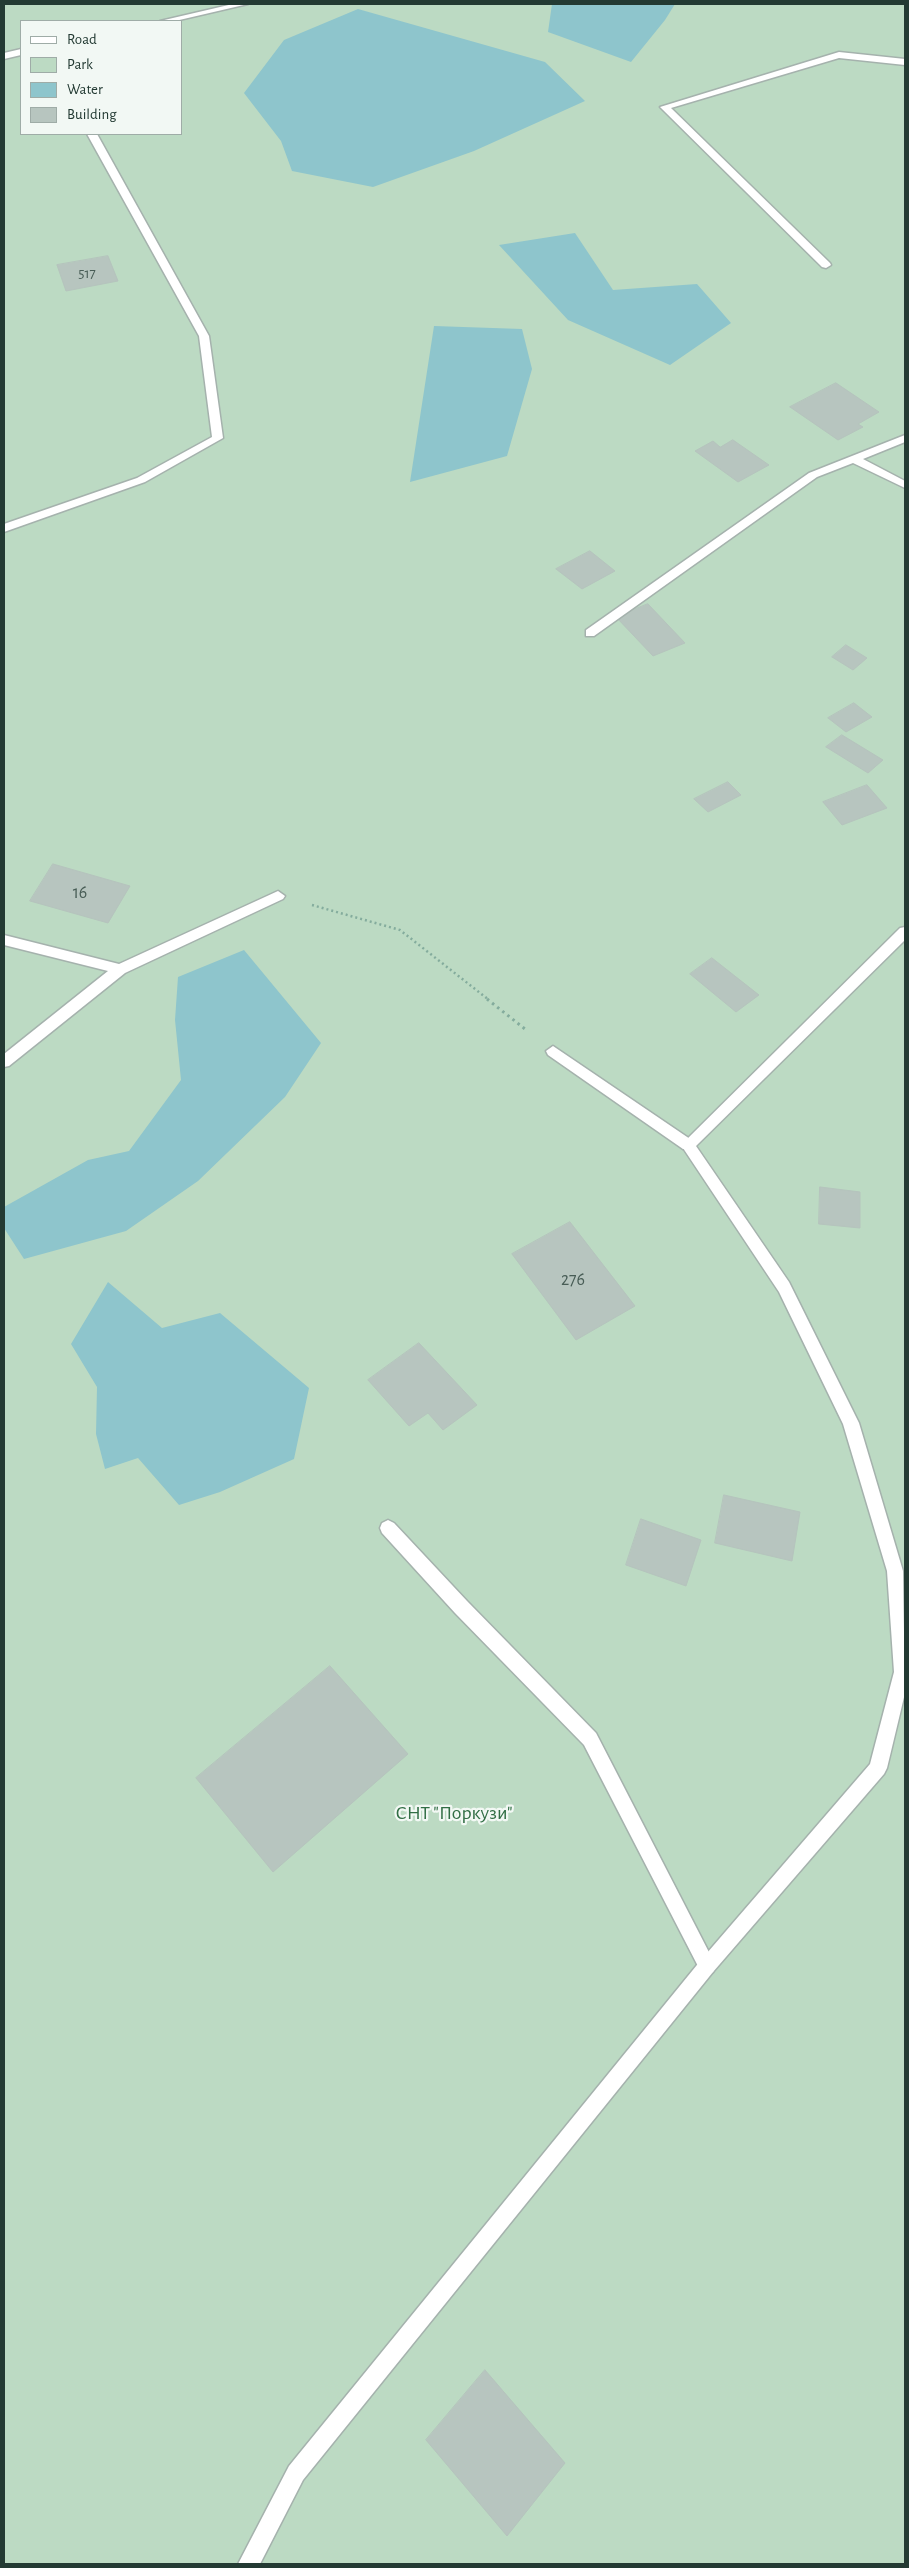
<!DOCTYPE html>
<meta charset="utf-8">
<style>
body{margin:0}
#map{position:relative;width:909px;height:2568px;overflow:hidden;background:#e2ebe6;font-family:"Alegreya Sans",sans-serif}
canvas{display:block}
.frame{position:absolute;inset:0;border:5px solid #233a33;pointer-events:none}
.legend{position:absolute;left:20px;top:20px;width:162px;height:115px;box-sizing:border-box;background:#f2f8f4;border:1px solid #9faca7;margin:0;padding:6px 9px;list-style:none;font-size:15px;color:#233a33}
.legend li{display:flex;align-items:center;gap:10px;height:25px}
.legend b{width:25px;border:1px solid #9faca7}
</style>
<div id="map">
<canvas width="909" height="2568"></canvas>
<div class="frame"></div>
<ul class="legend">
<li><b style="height:6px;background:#fff"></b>Road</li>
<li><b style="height:14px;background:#bcdac3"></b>Park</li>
<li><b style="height:14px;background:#8ec5cc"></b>Water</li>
<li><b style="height:14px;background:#b7c5bf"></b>Building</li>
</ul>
</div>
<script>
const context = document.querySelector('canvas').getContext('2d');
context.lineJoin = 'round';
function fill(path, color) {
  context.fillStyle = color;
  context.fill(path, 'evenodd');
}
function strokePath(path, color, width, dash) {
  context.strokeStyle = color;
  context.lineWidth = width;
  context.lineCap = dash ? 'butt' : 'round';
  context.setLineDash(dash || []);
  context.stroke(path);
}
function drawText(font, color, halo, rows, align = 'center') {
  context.font = font + ' "Alegreya Sans",sans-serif';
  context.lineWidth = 4.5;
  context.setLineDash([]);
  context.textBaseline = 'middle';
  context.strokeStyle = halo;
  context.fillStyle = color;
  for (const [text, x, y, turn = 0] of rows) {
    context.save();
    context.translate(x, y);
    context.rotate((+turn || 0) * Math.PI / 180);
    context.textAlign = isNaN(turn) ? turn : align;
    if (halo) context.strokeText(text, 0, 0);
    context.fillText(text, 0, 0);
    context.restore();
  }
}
fill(new Path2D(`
 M4,4H905V2564H4ZM21,21H181V134H21Z`), '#bcdac3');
fill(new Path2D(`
 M552,4H675L665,20L631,62L548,32Z
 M358,9L545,62L585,101L474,151L373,187L292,171L281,141L244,93L284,40Z
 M575,233L613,290L697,284L731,323L670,365L568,320L499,245Z
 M434,326L522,329L532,369L507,456L410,482Z
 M244,950L321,1043L285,1097L198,1181L126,1231L24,1259L4,1228V1207L88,1160L129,1151L181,1080L175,1020L178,977Z
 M108,1282L162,1328L220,1313L309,1388L294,1459L220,1492L179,1505L138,1458L105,1469L96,1434L97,1387L71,1344Z`), '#8ec5cc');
const building = new Path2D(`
 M108,256L118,281L66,291L57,265Z
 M836,383L879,412L858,424L863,427L838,440L790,407Z
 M733,440L769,465L738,482L695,451L713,441L720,447Z
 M590,551L615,571L582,589L556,569Z
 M648,604L685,643L653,656L616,617Z
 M846,645L867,658L853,670L832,657Z
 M854,703L872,717L846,732L828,718Z
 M842,735L883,760L868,773L826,747Z
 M728,782L741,795L708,812L694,799Z
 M867,785L887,808L842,825L823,802Z
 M53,864L130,886L108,923L30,901Z
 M712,958L759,995L736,1012L690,974Z
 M820,1187L860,1192V1228L819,1224Z
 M570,1222L635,1306L576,1340L512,1254Z
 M419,1343L477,1405L443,1430L428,1413L409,1426L368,1380Z
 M724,1495L800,1512L792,1561L715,1543Z
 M641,1519L701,1540L686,1586L626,1565Z
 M330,1666L408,1754L273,1872L196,1778Z
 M485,2370L565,2463L507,2536L426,2440Z`);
fill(building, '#b7c5bf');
strokePath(building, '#b5c4bd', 1);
const service = new Path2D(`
 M839,52L905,59V65L839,58L671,108L830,263L831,265L826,268L822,267L660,107Z
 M87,134H97L209,336L223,438L145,482L4,532V524L137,478L212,437L199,336Z
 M905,435V442L863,459L905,481V488L853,463L817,477L594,636H586V630L809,473Z
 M278,891L285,896L283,899L125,973L9,1066L4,1067V1054L108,971L4,945V935L119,964Z
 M553,1046L693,1141L695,1145L693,1149H683L548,1055L546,1051Z
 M388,1520L394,1523L467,1601L596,1733L713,1960L716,1966L713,1972L707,1975L701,1972L584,1745L455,1613L382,1533L380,1528L382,1523Z`);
const minor = new Path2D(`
 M233,4H248L175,21H160Z
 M21,49V55L4,59V53Z
 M905,927V940L696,1146L789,1282L859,1423L903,1571L905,1693L887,1768L884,1774L713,1972L303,2480L260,2564H238L289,2466L701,1960L870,1764L894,1672L887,1571L843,1424L779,1292L681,1145L900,928Z`);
strokePath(service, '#a5b2ad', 3);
strokePath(minor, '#a5b2ad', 3);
strokePath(new Path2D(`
 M312,905L400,930L489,1000`), '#84ac9d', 2.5, [2, 3]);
strokePath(new Path2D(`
 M487,999L525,1029`), '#84ac9d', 3, [2.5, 4]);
fill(service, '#fff');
fill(minor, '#fff');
drawText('15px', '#485d56', null, [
 ["517",87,273]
]);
drawText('18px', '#485d56', null, [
 ["16",80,893],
 ["276",573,1280]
]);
drawText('20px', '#316e45', '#f2f8f4', [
 ["СНТ \"Поркузи\"",454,1813]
]);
</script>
